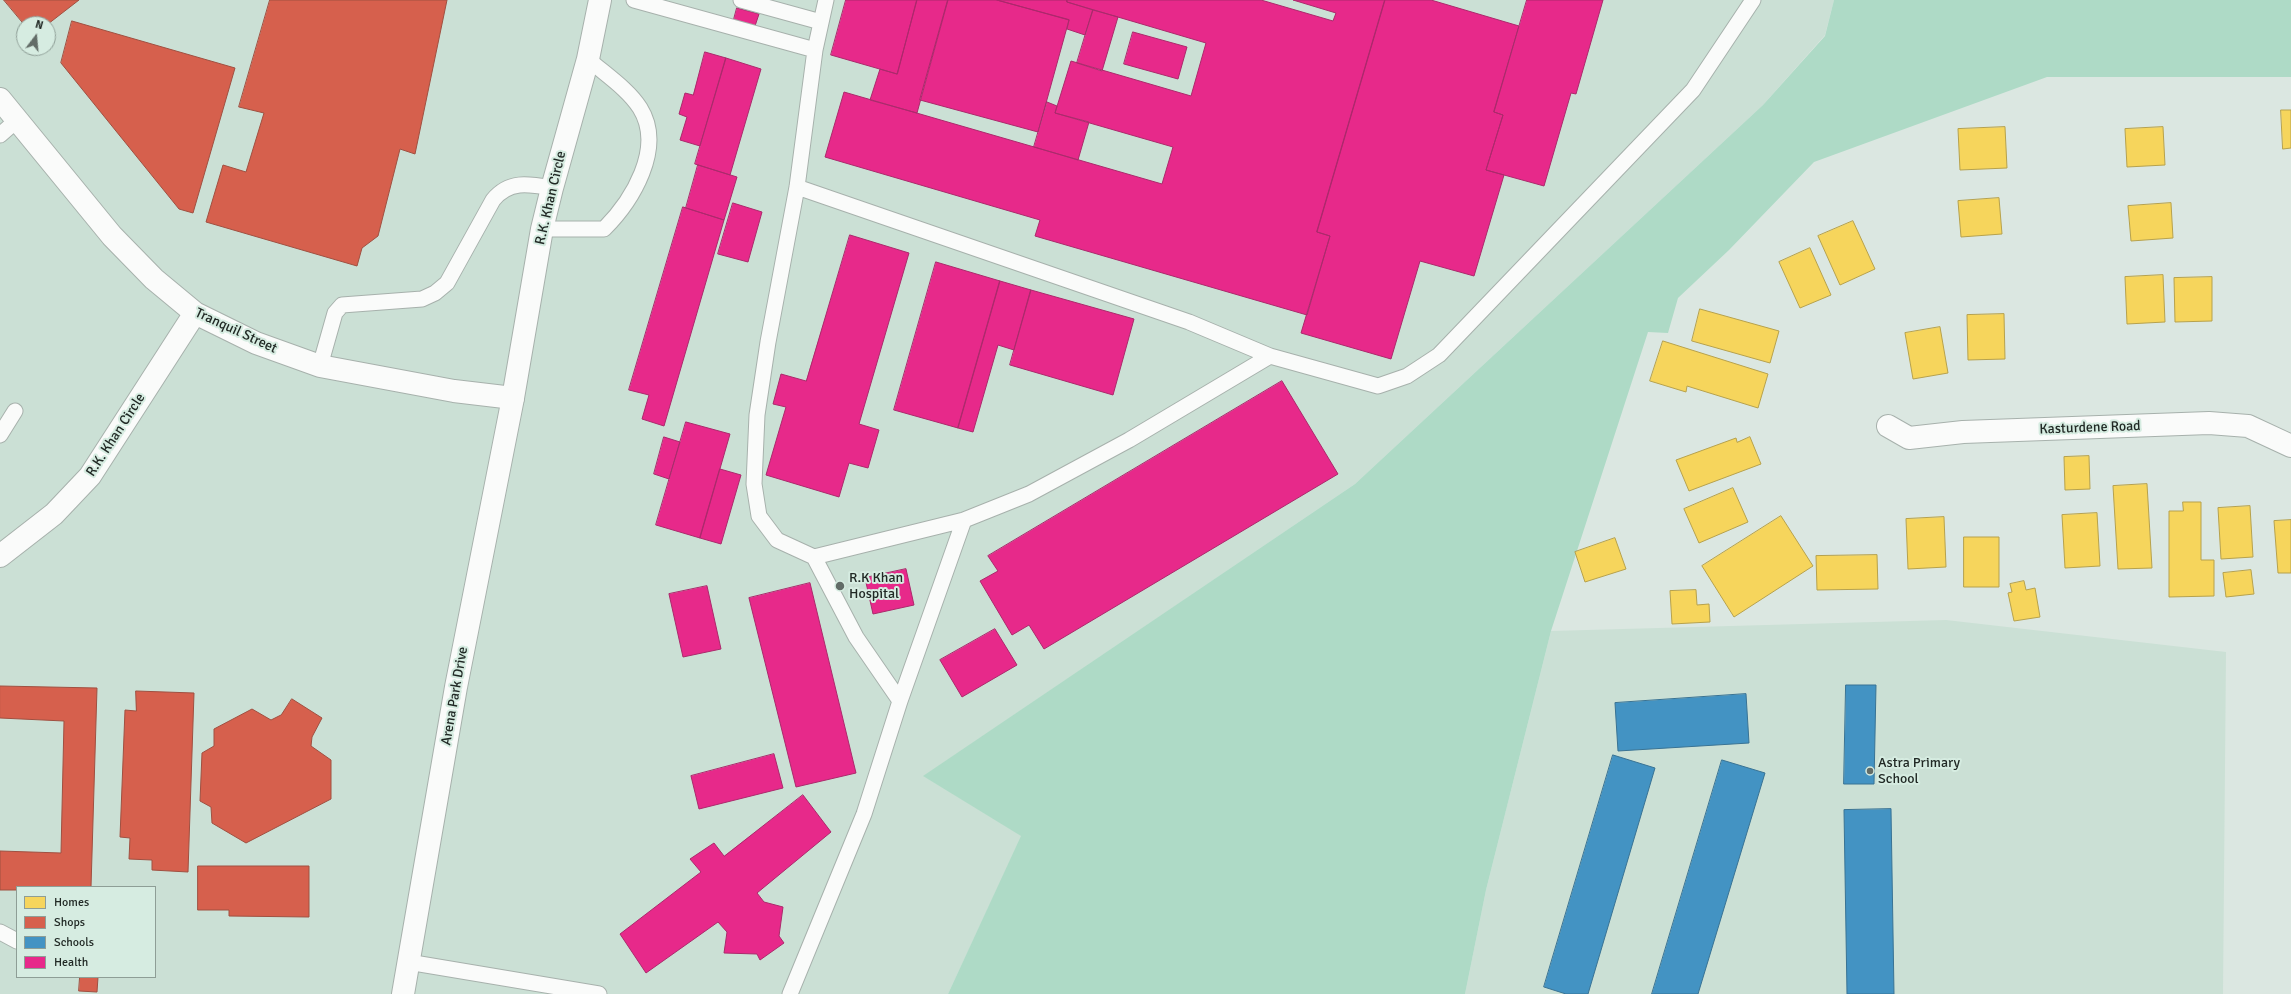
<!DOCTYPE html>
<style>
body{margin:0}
#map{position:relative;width:2291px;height:994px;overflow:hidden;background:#dbe7e1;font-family:Signika,sans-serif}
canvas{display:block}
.legend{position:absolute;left:16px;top:886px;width:140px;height:92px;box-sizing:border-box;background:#d6ece1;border:1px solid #8e9e96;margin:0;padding:5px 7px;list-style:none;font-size:12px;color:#212925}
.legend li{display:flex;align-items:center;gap:8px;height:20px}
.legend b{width:20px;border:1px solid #8e9e96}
.north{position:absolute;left:16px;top:16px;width:40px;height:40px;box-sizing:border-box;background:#d6ece1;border:1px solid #8e9e96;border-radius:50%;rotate:16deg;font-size:11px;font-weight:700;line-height:16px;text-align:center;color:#212925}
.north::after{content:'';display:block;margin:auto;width:14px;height:18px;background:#626c67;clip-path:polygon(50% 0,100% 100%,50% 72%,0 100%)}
</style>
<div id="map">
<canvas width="2291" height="994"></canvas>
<ul class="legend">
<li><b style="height:11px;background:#f6d55c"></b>Homes</li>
<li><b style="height:11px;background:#d6604d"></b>Shops</li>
<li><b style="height:11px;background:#4393c3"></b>Schools</li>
<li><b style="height:11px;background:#e7298a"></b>Health</li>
</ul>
<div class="north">N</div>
</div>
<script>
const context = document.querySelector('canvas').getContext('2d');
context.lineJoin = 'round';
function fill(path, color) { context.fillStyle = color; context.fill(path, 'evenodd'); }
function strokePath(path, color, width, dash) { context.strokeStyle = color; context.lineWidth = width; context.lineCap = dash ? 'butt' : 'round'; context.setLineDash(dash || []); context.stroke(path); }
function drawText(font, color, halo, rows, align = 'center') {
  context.font = font + ' Signika,sans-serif'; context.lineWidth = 4; context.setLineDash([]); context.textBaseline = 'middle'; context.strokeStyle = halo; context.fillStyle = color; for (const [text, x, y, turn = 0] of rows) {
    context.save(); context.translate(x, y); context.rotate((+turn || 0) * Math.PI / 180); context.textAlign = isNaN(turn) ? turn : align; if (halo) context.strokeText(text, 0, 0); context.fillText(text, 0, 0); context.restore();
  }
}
fill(new Path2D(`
 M0,0h1834l-9,35 -62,70 -408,379 -431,292 98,60 -74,158h-948zM24,24h24v24h-24zM17,887h138v90h-138z
 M1946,620l280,32 -3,342h-758l21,-104 65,-259z`), '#cbe0d5');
fill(new Path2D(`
 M1834,0h457v77h-244l-233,85 -85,88 -51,48 -10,35 -20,-1 -97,299 -65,259 -21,104h-517l73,-158 -98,-60 432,-292 408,-379 62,-69z`), '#aedac6');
const homes = new Path2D(`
 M2281,110h10v38l-8,1z
 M2005,127l2,41 -47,2 -2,-41z
 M2163,127l2,38 -38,2 -2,-38z
 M1999,198l3,36 -41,3 -3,-36z
 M2171,203l2,35 -42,3 -3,-35z
 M1853,221l22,48 -35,16 -22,-49z
 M1810,248l21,47 -31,13 -21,-46z
 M2163,275l2,47 -38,2 -2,-47z
 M2212,277v44l-37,1 -1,-44z
 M1700,309l79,22 -9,32 -78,-22z
 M2004,314l1,45 -37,1 -1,-45z
 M1940,327l8,46 -35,6 -8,-46z
 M1663,341l105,33 -10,34 -71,-22 -1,6 -36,-11z
 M1750,437l11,27 -72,27 -13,-31 60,-22 1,4z
 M2089,456l1,33 -25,1 -1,-33z
 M2147,484l5,84 -34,1 -5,-83z
 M1733,488l15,34 -49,21 -15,-34z
 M2183,502h18v58h13v36l-45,1v-86h14z
 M2250,506l3,51 -32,2 -3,-51z
 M2097,513l3,53 -35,2 -3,-53z
 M1781,516l32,50 -79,51 -32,-51z
 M1944,517l2,50 -38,2 -2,-50z
 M2291,520v53h-13l-4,-52z
 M1964,537h35v50h-35z
 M1615,538l11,31 -41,13 -10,-30z
 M1877,555l1,34 -61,1 -1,-34z
 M2251,570l3,24 -28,3 -3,-24z
 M2024,581l2,9 9,-2 5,29 -26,4 -6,-28 4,-1 -2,-8z
 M1696,590l1,15 12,-1 1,18 -38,2 -2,-33z`);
fill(homes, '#f6d55c');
strokePath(homes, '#b6a14c', 1);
const shops = new Path2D(`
 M4,0h75l-31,24h-24z
 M270,0h177l-32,154 -15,-5 -22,87 -16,12 -5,18 -151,-44 17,-57 23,7 18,-59 -25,-6z
 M72,21l163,47 -42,145 -14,-4 -118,-146z
 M0,686l97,2 -6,199h-74v3h-17v-39l61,2 3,-132 -64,-3z
 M136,691l58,2 -6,179 -36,-2v-10l-23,-1 1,-21 -10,-1 5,-127 11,1z
 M292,699l30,19 -10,19 -1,9 20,14v39l-85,44 -34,-20 -1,-16 -11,-6 2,-48 12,-7v-17l38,-20 19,11 10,-5z
 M198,866h111v51l-80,-1v-6h-31z
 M80,977h18l-1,15 -18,-1z`);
fill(shops, '#d6604d');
strokePath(shops, '#a05041', 1);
const schools = new Path2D(`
 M1846,685h30l-2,99h-30z
 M1746,694l3,49 -131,8 -3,-48z
 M1613,755l42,13 -67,226h-22l-22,-7z
 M1722,760l43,13 -67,221h-46z
 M1891,809l3,185h-47l-3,-184z`);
fill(schools, '#4393c3');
strokePath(schools, '#397394', 1);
const health = new Path2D(`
 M846,0h71l-20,74 -66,-19z
 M917,0h31l-31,113 -47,-13 10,-31 17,5z
 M948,0h49l72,20 -31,112 -118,-32z
 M997,0h70v2l26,8 -8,25 -18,-6 2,-9z
 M1067,0h194l72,21 3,-8 -43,-13h92l-68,232 13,4 -23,79 -272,-79 5,-16 -215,-63 19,-65 318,92 11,-37 -118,-34 16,-52 120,35 15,-53 -139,-41z
 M1385,0h46l88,26 -25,86 9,3 -17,55 18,5 -30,101 -54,-15 -29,98 -90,-26 29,-97 -13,-4z
 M1527,0h76l-27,94 -5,-1 -27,93 -58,-16 17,-55 -9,-3z
 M737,8l22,6 -5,15 -21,-6z
 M1093,10l25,7 -16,54 -25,-8z
 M1133,32l54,15 -9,32 -54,-15z
 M705,52l21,6 -26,88 -20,-6 7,-23 -8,-3 6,-21 8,2z
 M726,58l35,11 -31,106 -35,-11z
 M1047,102l10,4 -2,7 34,9 -11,38 -44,-13z
 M698,165l39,12 -13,43 -38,-12z
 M733,203l29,9 -14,50 -30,-8z
 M683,207l41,13 -60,206 -22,-7 7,-24 -20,-5z
 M850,235l59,18 -50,171 20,6 -11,38 -19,-5 -10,34 -73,-22 20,-68 -13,-3 8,-30 25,7z
 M936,262l64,19 -42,147 -64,-18z
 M1000,281l31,9 -17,60 -16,-5 -25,87 -15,-4z
 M1031,290l103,29 -21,76 -103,-30z
 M1282,381l56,93 -294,175 -15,-24 -17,10 -32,-54 18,-10 -10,-15z
 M686,422l44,12 -30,104 -44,-13z
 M664,437l16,5 -11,37 -15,-5z
 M720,469l21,6 -20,69 -21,-6z
 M906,569l8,36 -41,9 -8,-36z
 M810,583l46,190 -60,14 -47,-189z
 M707,586l14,63 -38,8 -14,-63z
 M995,629l22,36 -55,32 -22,-37z
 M774,754l9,34 -84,21 -8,-33z
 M803,795l28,37 -74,61 7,9 19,5 -4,29 5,7 -24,17 -3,-6 -33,-1 3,-21 -9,-10 -72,51 -26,-39 81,-62 -11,-13 24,-16 10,13z`);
fill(health, '#e7298a');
strokePath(health, '#ac296c', 1);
const lane = new Path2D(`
 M634,0l181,50
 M741,0l80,22
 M826,0l-11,50 -18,137 -29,155 -11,73 -3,69 5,32 18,24 37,17 150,-37 65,-26 100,-54 141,-84 108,30 29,-10 32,-21 254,-265 60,-90
 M0,135l16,-14
 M797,187l392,135 81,34
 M542,229h62c28,-28 61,-81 36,-121 -12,-19 -35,-34 -52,-49
 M320,366l15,-53 7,-8 80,-6 13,-6 12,-10 46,-83c16,-20 36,-16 59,-12
 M0,435l15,-24
 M814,557l42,80 44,64
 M0,932l17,9
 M408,962l191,32
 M790,994l74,-180 36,-113 64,-181`);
const street = new Path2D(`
 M0,99l112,137 42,43 41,34 61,30 64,23 134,25 59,7
 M1888,426l21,12 54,-6 246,-9 39,3 43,20
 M0,556l54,-42 36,-38 105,-163`);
const secondary = new Path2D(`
 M403,994l53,-307 57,-289 29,-169 10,-41 36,-129 12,-59`);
strokePath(lane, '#a7b1ac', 17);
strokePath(street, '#a7b1ac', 24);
strokePath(secondary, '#a7b1ac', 24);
strokePath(lane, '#fafbfa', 15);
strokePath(street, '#fafbfa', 22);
strokePath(secondary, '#fafbfa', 22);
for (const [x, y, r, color] of [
 [840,586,5,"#626c67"],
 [1870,771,4,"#626c67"]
]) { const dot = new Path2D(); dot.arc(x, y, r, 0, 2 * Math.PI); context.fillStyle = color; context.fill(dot); strokePath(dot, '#d6ece1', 1.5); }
drawText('14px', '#212925', '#d6ece1', [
 ["R.K. Khan Circle",551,198,-77],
 ["Tranquil Street",236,331,25],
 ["Kasturdene Road",2090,428,-2],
 ["R.K. Khan Circle",116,435,-57],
 ["Arena Park Drive",455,696,-80]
]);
drawText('14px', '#212925', '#d6ece1', [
 ["R.K Khan",849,578],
 ["Hospital",849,594],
 ["Astra Primary",1878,763],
 ["School",1878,779]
], 'left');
</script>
